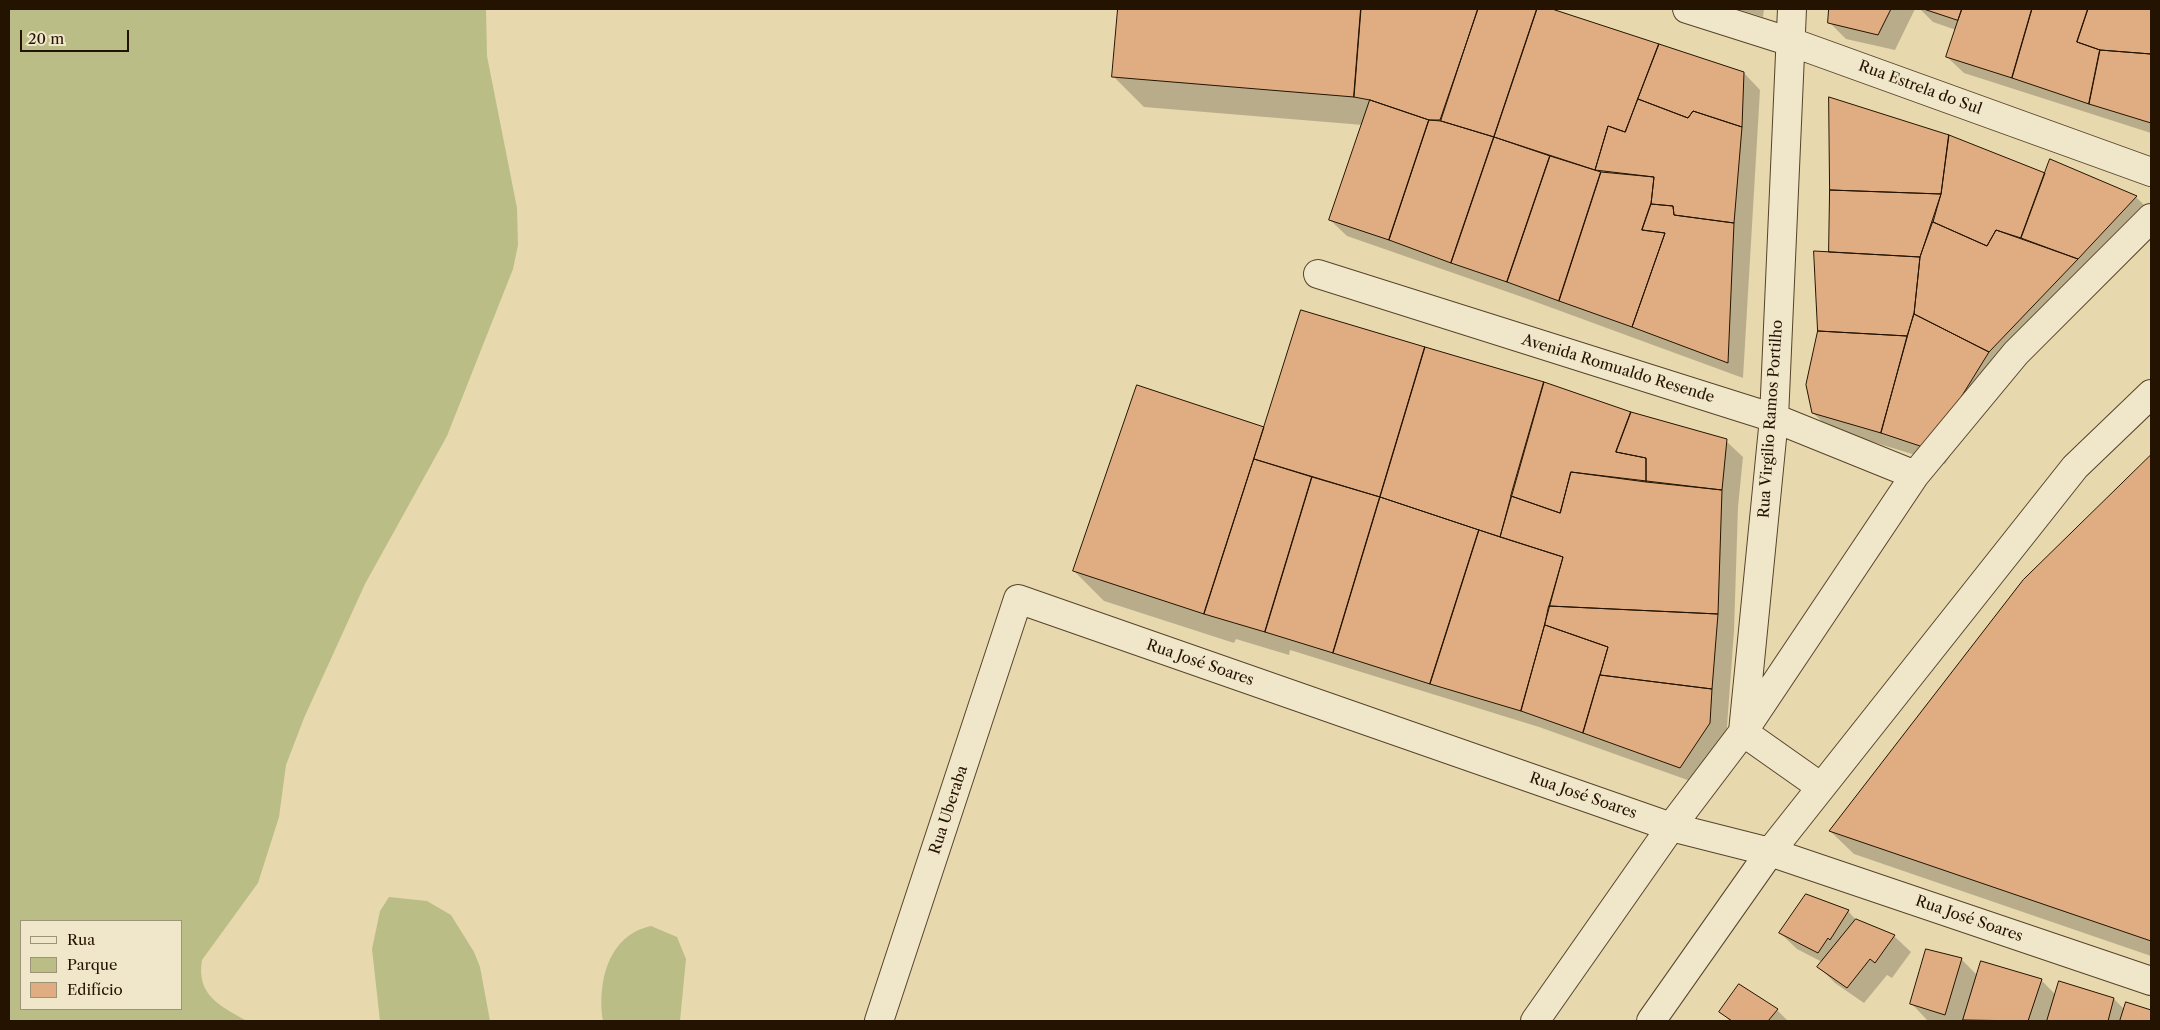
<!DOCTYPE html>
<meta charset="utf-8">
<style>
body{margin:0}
#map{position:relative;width:2160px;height:1030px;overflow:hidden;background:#e8d8ad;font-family:"Libre Caslon Text",serif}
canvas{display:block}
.frame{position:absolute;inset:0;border:10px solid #241300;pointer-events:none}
.legend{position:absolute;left:20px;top:920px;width:162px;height:90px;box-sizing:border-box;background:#f0e6ca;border:1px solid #9e9279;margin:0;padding:6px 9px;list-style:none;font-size:15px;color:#241300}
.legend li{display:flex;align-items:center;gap:10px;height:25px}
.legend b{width:25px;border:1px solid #9e9279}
.scale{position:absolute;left:20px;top:30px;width:109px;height:22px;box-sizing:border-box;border:2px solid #241300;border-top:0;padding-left:6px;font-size:15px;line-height:18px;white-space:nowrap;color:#241300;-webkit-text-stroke:4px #f0e6ca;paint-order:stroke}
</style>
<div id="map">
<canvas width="2160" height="1030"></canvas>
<div class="frame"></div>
<ul class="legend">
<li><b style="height:6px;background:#f0e6ca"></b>Rua</li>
<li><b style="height:14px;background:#bbbd86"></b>Parque</li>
<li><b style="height:14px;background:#e0ad82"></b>Edifício</li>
</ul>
<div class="scale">20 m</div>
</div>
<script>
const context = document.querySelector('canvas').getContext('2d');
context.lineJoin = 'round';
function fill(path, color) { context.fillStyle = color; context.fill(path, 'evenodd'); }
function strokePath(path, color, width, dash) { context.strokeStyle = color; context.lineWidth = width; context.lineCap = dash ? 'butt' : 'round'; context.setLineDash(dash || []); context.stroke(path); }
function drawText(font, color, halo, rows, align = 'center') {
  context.font = font + ' "Libre Caslon Text",serif'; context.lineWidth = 4; context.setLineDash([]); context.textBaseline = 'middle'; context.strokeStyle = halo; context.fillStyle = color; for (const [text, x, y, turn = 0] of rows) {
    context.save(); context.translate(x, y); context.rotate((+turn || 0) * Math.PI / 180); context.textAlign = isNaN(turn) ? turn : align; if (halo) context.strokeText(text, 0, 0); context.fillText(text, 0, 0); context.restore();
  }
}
fill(new Path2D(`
 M9,9h477l1,47 30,152 1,37 -5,24 -66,167 -82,148 -61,134 -18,47 -7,52 -21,66 -56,77c-6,35 18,46 45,61h-238zM21,921h160v88h-160z
 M389,897l38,4 24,14 23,37 6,15 10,54h-110l-8,-72 8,-38z
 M651,926l26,11 9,22 -6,62h-77c-6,-38 5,-86 48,-95z`), '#bbbd86');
fill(new Path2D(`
 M1120,9h436l1,3 187,61 16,17 -17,288 -218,-80 -178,-62 -17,-16 33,-95 -219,-18 -30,-30z
 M1737,9h27l-1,8z
 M1830,9h85l-20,41 -49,-11 -16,-16z
 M1920,9h231v124l-187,-60 -17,-16 9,-27 -23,-8z
 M1830,99l215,75 5,-13 86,36 15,15 -146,156 -60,96 -115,-35 -17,-16 6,-82 12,-77z
 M1138,387l127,42 366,-16 95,28 17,16 -5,50 -4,124 -8,109 -30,43 -157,-56 -249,-77 -1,5 -53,-16 -2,4 -130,-42 -30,-30z
 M2151,457v499l-297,-102 -24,-23 284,-337z
 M1807,896l41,15 9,10 37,15 17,16 -19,26 -5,-3 -23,28 -29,-20 -16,-16 3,-5 -25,-13 -17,-16z
 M1961,959l17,17 63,4 15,15 58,4 11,11 2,-6 24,7v10h-184l-3,-2v2h-32l-5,-1 -16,-17z
 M1777,1010l11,11h-58l-9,-9z`), '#0003');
const building = new Path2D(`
 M1118,9h243l-7,88 -242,-20z
 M1361,9h117l-38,111h-11l-59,-20 -16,-3z
 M1478,9h59l-43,128 -53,-16z
 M1537,9h15l107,35 -34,88 -17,-6 -13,44 -101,-33z
 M1829,9h62l-13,26 -50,-12z
 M1924,9h38l-4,11z
 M1962,9h70l-20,69 -66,-21z
 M2032,9h56l-11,33 23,8 -11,54 -77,-26z
 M2088,9h63v45l-51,-4 -23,-8z
 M1659,44l85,28 -2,55 -49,-16 -5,7 -50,-19z
 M2100,50l51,4v69l-62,-19z
 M1829,97l120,38 -8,59 -111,-4z
 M1638,99l50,19 5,-7 49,16 -8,96 -60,-8 -1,-9 -22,-2 3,-27 -59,-7 13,-44 17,6z
 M1370,100l59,20 -40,120 -60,-20z
 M1429,120l12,1 53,16 -43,126 -62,-23z
 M1949,135l96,38 -24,65 -25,-8 -9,16 -54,-24 8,-28z
 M1494,137l56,19 -43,126 -56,-19z
 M1550,156l51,16 -42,129 -52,-19z
 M2050,159l87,37 -59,63 -57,-21z
 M1601,172l53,5 -3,27 -9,26 23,3 -33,94 -73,-26z
 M1830,190l111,4 -21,63 -91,-5z
 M1651,204l22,2 1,9 60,8 -6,140 -96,-36 33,-94 -23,-3z
 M1933,222l54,24 9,-16 82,29 -89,93 -75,-38 6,-57z
 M1814,251l106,6 -6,57 -7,22 -89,-5z
 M1301,310l124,37 -45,150 -126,-38z
 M1914,314l75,38 -60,97 -48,-16z
 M1818,331l89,5 -26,97 -69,-20 -6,-28z
 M1425,347l119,35 -44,155 -120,-40z
 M1544,382l87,30 -15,40 30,6v24l-75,-10 -11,41 -49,-17z
 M1137,385l127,42 -60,187 -131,-43z
 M1631,412l96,27 -5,51 -76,-8v-24l-30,-6z
 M2151,455v486l-322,-110 194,-251z
 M1254,459l58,18 -47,155 -61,-18z
 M1571,472l151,18 -4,124 -169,-8 14,-49 -63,-20 11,-41 49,17z
 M1312,477l68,20 -47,156 -68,-21z
 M1380,497l99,33 -49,154 -97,-31z
 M1479,530l84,27 -42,154 -91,-27z
 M1549,606l169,8 -6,75 -112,-14 8,-28 -63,-22z
 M1545,625l63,22 -25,86 -62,-22z
 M1600,675l112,14 -2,34 -30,45 -97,-35z
 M1806,894l43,16 -19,30 -2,-2 -10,15 -39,-20z
 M1856,919l39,16 -20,28 -5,-4 -23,29 -30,-21z
 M1926,949l36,9 -17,57 -35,-11z
 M1981,961l61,18 -14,42 -65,-1z
 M2059,981l55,17 -6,23h-61z
 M1739,984l39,25 -10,12h-36l-13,-9z
 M2126,1002l25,8v11h-31z`);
fill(building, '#e0ad82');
strokePath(building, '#241300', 1);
const minor = new Path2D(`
 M1687,9l104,33 360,130
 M1792,9l-18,409 -31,314 78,55
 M1318,274l456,144 141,57
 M879,1021l139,-422 653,228 99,25 381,129
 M1535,1021l136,-194 72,-95 172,-257 101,-122 135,-135
 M1651,1021l119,-169 305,-385 76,-73`);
strokePath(minor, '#55442b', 30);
strokePath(minor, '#f0e6ca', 28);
drawText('15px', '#241300', '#f0e6ca', [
 ["Rua Estrela do Sul",1920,88,20],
 ["Avenida Romualdo Resende",1618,369,17],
 ["Rua Virgilio Ramos Portilho",1771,419,-86],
 ["Rua José Soares",1200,663,19],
 ["Rua José Soares",1583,796,19],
 ["Rua Uberaba",949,810,-72],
 ["Rua José Soares",1969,919,19]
]);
</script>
